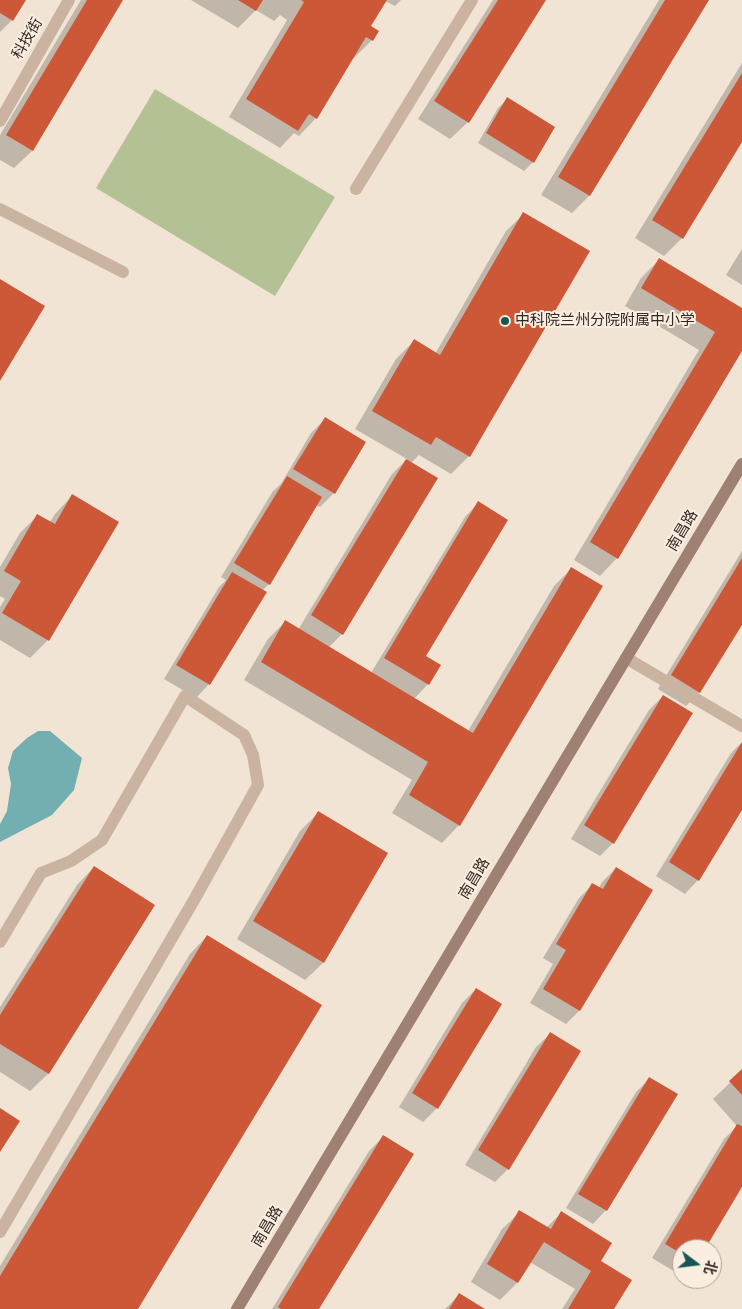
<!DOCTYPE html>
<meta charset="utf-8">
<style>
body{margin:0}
#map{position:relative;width:742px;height:1309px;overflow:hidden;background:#f2e4d5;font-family:Roboto,"Noto Sans SC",sans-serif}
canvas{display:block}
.north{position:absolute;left:672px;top:1239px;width:50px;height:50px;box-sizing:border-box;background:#faeee1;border:1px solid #ab9f95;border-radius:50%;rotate:105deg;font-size:14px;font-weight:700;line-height:20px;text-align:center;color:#342924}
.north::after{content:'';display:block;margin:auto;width:18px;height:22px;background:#185557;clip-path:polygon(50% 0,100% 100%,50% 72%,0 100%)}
</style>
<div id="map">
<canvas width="742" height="1309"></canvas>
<div class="north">北</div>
</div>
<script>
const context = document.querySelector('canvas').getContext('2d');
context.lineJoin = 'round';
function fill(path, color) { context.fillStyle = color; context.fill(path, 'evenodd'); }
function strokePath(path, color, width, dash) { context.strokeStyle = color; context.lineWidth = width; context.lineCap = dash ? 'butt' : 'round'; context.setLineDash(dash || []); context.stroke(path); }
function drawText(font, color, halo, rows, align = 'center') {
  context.font = font + ' Roboto,"Noto Sans SC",sans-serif'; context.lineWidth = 4; context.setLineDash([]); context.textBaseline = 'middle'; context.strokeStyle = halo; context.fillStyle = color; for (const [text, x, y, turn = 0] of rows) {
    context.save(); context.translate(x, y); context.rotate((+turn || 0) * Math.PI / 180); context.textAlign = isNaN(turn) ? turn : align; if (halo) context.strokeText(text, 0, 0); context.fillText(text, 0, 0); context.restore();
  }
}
fill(new Path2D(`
 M155,89l180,108 -60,99 -179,-108z`), '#b3c195');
fill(new Path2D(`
 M38,731h12l32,27 -8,32 -22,25 -52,27v-18l7,-13 4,-27 -3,-16 5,-17 14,-13z`), '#73afb0');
fill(new Path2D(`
 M0,0h24l-12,20 -12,12z
 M81,0h41l-90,151 -18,17 -14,-8v-25z
 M191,0h210l-6,6 -10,-5 -15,25 7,5 -5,9 -18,18 -1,-1 -37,61 -17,18 -5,-3 -14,15 -51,-31 58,-97 -7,-5 -6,6 -18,-11 -18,18z
 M493,0h51l-76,122 -18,17 -32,-20z
 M659,0h49l-119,196 -17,17 -31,-18z
 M742,63v76l-60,99 -18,18 -29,-18z
 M508,99l25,63 -9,9 -46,-28 20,-35z
 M524,214l-55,242 -18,18 -32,-19 -8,8 -69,171 -14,14 43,25 94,-156 13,-14 -54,154 4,27 -14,15 54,32 86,-145 18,-18 -113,257 -17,18 -50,-30 20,-33 -168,-100 24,-41 17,-17 13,8 94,-156 15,-15 -52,-30 41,-70 18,-18 21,13 71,-123z
 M742,249v36l-16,-10z
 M659,260l83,50v39l-125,209 -17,18 -26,-16 125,-210 -74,-44 16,-28z
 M325,419l39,24 -30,50 -14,14 -4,-2 -47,79 -7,7 -53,93 -13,14 -32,-19 55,-92 7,-7 -5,-3 52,-86 8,-7 30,-51z
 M72,496l-24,144 -18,18 -30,-18v-33l5,-8 -5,-3v-29l20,-34 18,-18 12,7 5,-8z
 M742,551v72l-43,70 -13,13 -28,-17z
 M663,696l-50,147 -13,13 -29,-17 78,-129z
 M742,742v66l-44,72 -13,14 -29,-18 75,-123z
 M318,813l69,41 -64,109 -18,17 -68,-41 63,-108z
 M94,867l60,38 -106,169 -18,17 -30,-19v-65l77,-122z
 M616,868l-37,143 -13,13 -36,-21 23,-39 -10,-6 36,-60 13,-13 7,3 3,-6z
 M207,936l-71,373h-136v-43l190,-312z
 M476,989l24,15 -63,104 -14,14 -24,-15 63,-104z
 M550,1034l-42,135 -13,13 -30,-17 71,-118z
 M742,1071v114l-39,64h-21v27l-30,-18 72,-119 13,-13 -24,-27z
 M650,1078l-44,132 -13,14 -27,-16 70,-116z
 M383,1137l-66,172h-45l97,-158z
 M520,1212l26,16 15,-15 38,49 14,47h-51l13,-20 -45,-27 -12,20 -18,18 -29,-18 31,-53z
 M459,1295l23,14h-37z`), '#0003');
fill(new Path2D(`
 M0,0h26l-13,21 -13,-8z
 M87,0h36l-90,151 -27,-16z
 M238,0h25l-7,11z
 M301,0h86l-16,26 8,5 -6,10 -7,-4 -49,82 -8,-5 -11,17 -52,-32 58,-97z
 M498,0h48l-77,123 -35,-22z
 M665,0h44l-119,196 -32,-19z
 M742,73v69l-59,97 -31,-19z
 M507,97l48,30 -21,36 -48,-30z
 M523,212l67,39 -120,206 -34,-20 -5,8 -59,-34 42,-72 26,16z
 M659,258l83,50v43l-124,208 -28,-17 125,-210 -74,-44z
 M0,279l45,27 -45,75z
 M325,417l41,25 -31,52 -42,-25z
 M406,459l32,19 -95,157 -32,-20z
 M287,476l35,21 -52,88 -36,-22z
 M72,494l47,28 -70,119 -47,-28 19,-32 -17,-10 33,-57 18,10z
 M478,501l30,19 -82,136 15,9 -12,20 -45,-27z
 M742,558v67l-42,68 -29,-18z
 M571,567l32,19 -143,240 -51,-31 19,-33 -167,-100 24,-42 188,113z
 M232,572l35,20 -57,93 -34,-20z
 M663,695l30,18 -79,131 -30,-19z
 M742,742v68l-43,71 -30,-19z
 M318,811l70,42 -64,110 -71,-42z
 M94,866l61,39 -106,169 -49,-30v-29z
 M616,867l37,23 -73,121 -37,-22 23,-39 -10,-6 36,-61 11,6z
 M207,935l115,70 -184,304h-138v-33z
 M476,988l26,16 -64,105 -26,-16z
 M550,1032l31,19 -72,119 -31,-20z
 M742,1069v26l-13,-14z
 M649,1077l29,17 -71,117 -29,-17z
 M0,1108l20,13 -20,31z
 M737,1124l5,2v61l-37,62h-23v5l-17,-10z
 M383,1135l31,19 -95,155h-38l-3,-2z
 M519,1210l32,19 10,-18 51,32 -11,18 31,19 -18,29h-46l23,-38 -47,-29 -26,41 -31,-19z
 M459,1293l26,16h-36z`), '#cd5838');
strokePath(new Path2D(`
 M0,209l123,63
 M626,658l116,68
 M0,942l41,-69 30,-12 31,-21 83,-144 59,39 9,20 5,30 -64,115 -194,332`), '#cab3a1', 12);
strokePath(new Path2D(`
 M0,121l69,-121
 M356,189l116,-189`), '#cab3a1', 12);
strokePath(new Path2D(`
 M237,1309l505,-845`), '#9e8172', 12);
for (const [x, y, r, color] of [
 [505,321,5,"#185557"]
]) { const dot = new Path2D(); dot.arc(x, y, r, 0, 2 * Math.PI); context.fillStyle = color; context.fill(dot); strokePath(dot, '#faeee1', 2); }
drawText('15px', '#342924', '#faeee1', [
 ["科技街",28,39,-60],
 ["南昌路",683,531,-59],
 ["南昌路",475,879,-59],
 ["南昌路",268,1227,-59]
]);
drawText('15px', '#342924', '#faeee1', [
 ["中科院兰州分院附属中小学",515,321]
], 'left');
</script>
